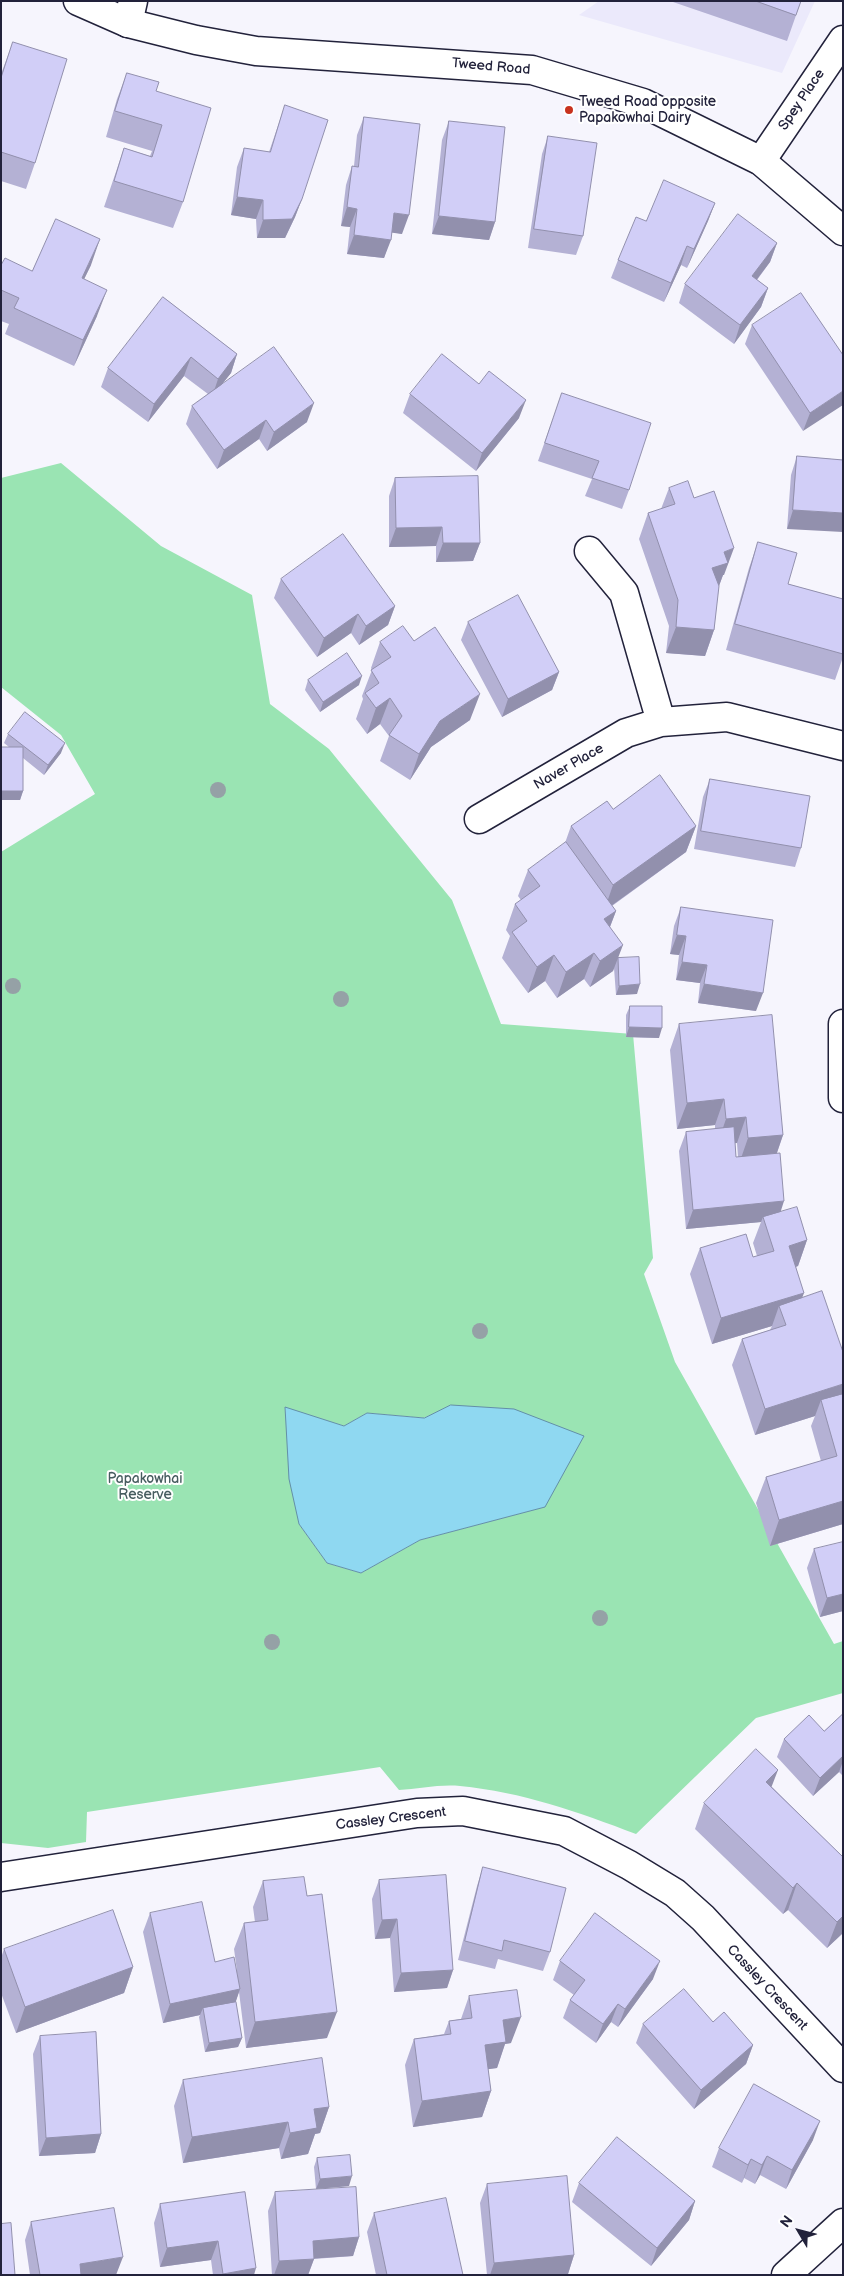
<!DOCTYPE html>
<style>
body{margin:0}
#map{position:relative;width:844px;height:2276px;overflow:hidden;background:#f6f5fd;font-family:"Balsamiq Sans",sans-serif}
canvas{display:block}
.frame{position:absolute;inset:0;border:2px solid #22223b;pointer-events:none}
.north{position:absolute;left:774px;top:2206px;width:50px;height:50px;-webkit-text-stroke:4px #fff;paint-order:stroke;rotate:307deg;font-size:14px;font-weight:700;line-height:20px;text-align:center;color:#22223b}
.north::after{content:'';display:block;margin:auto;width:18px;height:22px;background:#22223b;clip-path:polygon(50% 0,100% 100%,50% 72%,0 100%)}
</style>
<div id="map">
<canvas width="844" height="2276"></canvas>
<div class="frame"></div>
<div class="north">N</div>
</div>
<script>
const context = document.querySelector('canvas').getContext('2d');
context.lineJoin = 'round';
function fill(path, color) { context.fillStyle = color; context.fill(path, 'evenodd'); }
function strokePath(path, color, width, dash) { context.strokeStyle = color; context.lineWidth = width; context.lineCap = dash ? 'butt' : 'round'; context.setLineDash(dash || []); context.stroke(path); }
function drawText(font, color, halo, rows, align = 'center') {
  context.font = font + ' "Balsamiq Sans",sans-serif'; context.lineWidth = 4; context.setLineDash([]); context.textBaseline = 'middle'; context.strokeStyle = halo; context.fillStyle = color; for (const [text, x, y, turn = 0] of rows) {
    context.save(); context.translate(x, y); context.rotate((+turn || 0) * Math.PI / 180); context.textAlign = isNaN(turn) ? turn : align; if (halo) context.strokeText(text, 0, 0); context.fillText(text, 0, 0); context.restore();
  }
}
fill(new Path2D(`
 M599,1h216l-33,72 -203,-58z`), '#ebe9fb');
fill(new Path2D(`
 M61,463l100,83 91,49 18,109 59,45 123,151 49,124 132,10 20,224 -9,16 31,88 159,282 9,-3v52l-87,25 -120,116c-58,-22 -114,-42 -176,-48 -20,-2 -42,3 -61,4l-19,-23 -293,45 -1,30 -38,6 -47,-5v-991l94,-58 -34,-59 -60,-48v-209zM452,1405l92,102 -124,33 -59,33 -34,-10 -28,-39 -14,-116 59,18 23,-13 57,5z`), '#9ae4b3');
const water = new Path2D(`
 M451,1405l63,4 70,27 -39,71 -125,33 -59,33 -34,-10 -28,-39 -10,-45 -4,-72 59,19 23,-13 57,5z`);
fill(water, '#8fd8f1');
strokePath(water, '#638fa8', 1);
const minor = new Path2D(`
 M128,23l5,-22
 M761,161l82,-121
 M589,551l35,42 37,129
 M479,819l147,-86 35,-11 66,-5 116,29
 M1,1877l416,-64 46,-2 101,20 65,34 46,28 28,25 140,150
 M786,2275l57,-52`);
const tertiary = new Path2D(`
 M78,1l50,22 68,17 60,11 276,19 111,33 118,58 82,70
 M843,1024v74`);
strokePath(minor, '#22223b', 31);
strokePath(tertiary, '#22223b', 31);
strokePath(minor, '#fff', 28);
strokePath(tertiary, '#fff', 28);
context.fillStyle = '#95a1a6';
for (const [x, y] of [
 [218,790],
 [13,986],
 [341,999],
 [480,1331],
 [600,1618],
 [272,1642]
]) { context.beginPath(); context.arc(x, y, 8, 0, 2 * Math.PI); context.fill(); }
fill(new Path2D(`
 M674,1h127l-14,40 -114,-39z
 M13,42l22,121 -9,26 -25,-8v-107z
 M127,73l29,18 27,111 -10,26 -69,-21 20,-59 26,8 2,-5 -46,-14 11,-38z
 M285,105l17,94 -7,18 -10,21h-28l-1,-19 -25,-4 6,-48 7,-19 25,4z
 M364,117l38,117 -10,-2 -8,26 -37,-4 3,-27 -9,-1 5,-41 6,-19h2l3,-31z
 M449,121l46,101 -6,18 -57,-6 10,-94z
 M548,136l35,100 -7,19 -48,-7 14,-94z
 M715,203l-7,18 -21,47 -6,-3 -17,37 -53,-24 7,-18 28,-39z
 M777,243l-7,19 -13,18 11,8 -7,19 -27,37 -55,-41 6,-19z
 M1,265l31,6 59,-6 -7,14 13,37 -23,50 -69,-32 4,-10 -8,-3z
 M163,297l74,57 -6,19 -10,12 86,37 -40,29 -8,-12 -42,30 -31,-45 6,-18 16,-12 -24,-18 -36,46 -47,-35 7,-19z
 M752,325l91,30 -40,76 -58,-87z
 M562,393l67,97 -7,19 -37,-13 7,-17 -54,-18z
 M410,394l109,24 -43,53 -73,-58z
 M797,456l46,4 -56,69 4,-54z
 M395,478l85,65 -7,18 -37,1v-16l-47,1v-51z
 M669,488l25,10 30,77h-1l-5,13 -4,42 -9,26 -39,-3 3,-27 -30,-87 9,-26 13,-4z
 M758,542l30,42 55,15v58l-8,23 -109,-30 23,-82z
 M281,579l114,27 -7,19 -29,20 -8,-12 -34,24 -43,-59z
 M468,622l91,50 -7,18 -50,27 -41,-77z
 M380,642l90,78 -39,27 -21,33 -30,-19 9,-25 -9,-12 -13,10 -11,-15 7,-20 -1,-3 10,-26 -1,-2z
 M308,680l51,5 -39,27 -15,-22z
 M8,734l53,19 -17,22 -21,-17v33l-3,9 -11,-53 -5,-4z
 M710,779l91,69 -6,19 -101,-18 9,-52z
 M613,809l83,17 -10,26 -74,54 4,5 -6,16 8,31 19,36 -21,1 -2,-27 -1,3 -23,16 -6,-8 -27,19 -12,-17 -17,12 -26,-35 8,-22 -4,-6 9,-26 6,-4 -3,-4 10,-26 37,-27 6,-17z
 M681,907l75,104 -58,-8 2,-20 -24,-3 3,-25 -9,-1 4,-28z
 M630,1006l29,32 -33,-1v-22z
 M679,1024l104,111 -6,18 4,58 26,29 -9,26 -2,1 6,31 20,-7 21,233 -73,22 -14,-43 10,-26 55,-16 -10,-35 4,-10 -60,19 -23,-70 10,-26 28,-9 2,-4 -60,18 -22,-70 10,-26 53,9 4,-1 -4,-13 8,-21 -75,7 -7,-78 7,-19 29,-3v-4l-38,4 -7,-79zM735,1143h2l1,14h-2z
 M814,1549l29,62 -23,6 -13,-49z
 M843,1714v62l-4,-4 -26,24 -36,-39 7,-18 40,-8z
 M772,1787l71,70v76l-16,15 -39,-38 -5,4 -88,-85 9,-26z
 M483,1867l67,85 -7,19 -45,-12 -3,10 -37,-9 19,-74z
 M379,1880l74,90 -6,18 -53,4 -4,-54 -15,1 -3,-40z
 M263,1881l44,15 20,142 -81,10 -7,-56 -4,11 7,35 -4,9 -33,5 -6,-35 1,-2 -37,8 -20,-91 7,-19 65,49 22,9 -3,-22 10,-26 11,-1 -2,-15z
 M4,1949l129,18 -9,26 -108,40 -15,-40v-35z
 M560,1961l93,18 -35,48 -7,-5 -15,21 -33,-25 7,-18 4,-5 -21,-15z
 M469,1996l42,47 -6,1 -8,24 -9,1 3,22 -9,26 -69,10 -8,-62 9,-26 30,-5 5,-13 12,-2z
 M713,2022l40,23 -7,19 -52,45 -58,-66 7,-19z
 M40,2036l61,98 -6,19 -56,3 -6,-102z
 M183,2080l146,27 -9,26 -5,1 -7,20 -27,5 -2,-11 -96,15 -9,-57z
 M813,2140l-27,49 -26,-14 -5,9 -11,-6 -2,5 -30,-16 7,-19z
 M317,2158l32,28 -33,3 -2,-22z
 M579,2183l116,18 -6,19 -38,46 -79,-64z
 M487,2184l87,71 -6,19 -9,1h-72l-7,-72z
 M245,2192l9,83h-41l-2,-15 -51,7 -6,-44 6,-19z
 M275,2192l84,45 -6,19 -39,3 -6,16h-36l-4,-64z
 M374,2213l89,62h-87l-9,-43z
 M31,2222l85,53h-86l-5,-35z`), '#b4b1d4');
fill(new Path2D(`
 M237,197l26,3 -7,19 -25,-4z
 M302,199l-7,18 -10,21h-28l6,-18z
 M715,203l-7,18 -21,47 7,-19z
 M347,207l10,2 -7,18 -9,-1z
 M394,213l15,2 -7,19 -15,-2z
 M439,216l56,6 -6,18 -57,-6z
 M354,235l37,5 -7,18 -37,-4z
 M100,239l-9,26 -19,39 10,-26z
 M777,243l-7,19 -25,33 7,-19z
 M687,246l-6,19 -17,37 7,-19z
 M768,288l-7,19 -27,37 6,-19z
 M107,290l-10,26 -23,50 9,-26z
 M237,354l-6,19 -19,24 6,-18z
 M191,357l-7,19 -36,46 6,-18z
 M843,391v14l-40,26 7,-18z
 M526,400l-7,18 -43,53 6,-18z
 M314,403l-7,19 -40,29 7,-19z
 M266,420l-7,19 -42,30 7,-19z
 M793,510l50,3v19l-56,-3z
 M442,527l-6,19 -47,1 7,-19z
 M443,543h37l-7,18 -37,1z
 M734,548l-10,27h-1l-5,14 -6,-21 12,-16z
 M395,606l-7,19 -29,20 7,-19z
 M358,614l-7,19 -34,24 7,-19z
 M676,627l38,3 -9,26 -39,-3z
 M559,672l-7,18 -50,27 6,-18z
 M362,676l-3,9 -39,27 3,-10z
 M480,694l-10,26 -39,27 -21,33 9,-26 21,-33z
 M390,698l-10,26 -13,10 9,-26z
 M65,743l-4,10 -17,22 4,-10z
 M1,791h22l-3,9h-19z
 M696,826l-10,26 -82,59 9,-26z
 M616,911l-10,26 -2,-18z
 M677,935l9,1 -7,19 -9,-1z
 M623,945l-10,26 -23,16 10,-26z
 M594,953l-10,26 -27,19 9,-26z
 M554,955l-9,26 -17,12 9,-26z
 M682,962l25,3 -7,18 -24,-3z
 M640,984l-3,10 -21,1 3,-9z
 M704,984l59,9 -7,18 -58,-8z
 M629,1027l33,1 -3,10 -33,-1z
 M724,1099l-9,26 -38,4 10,-26z
 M746,1117l-9,26 -20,2 9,-26z
 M783,1135l-9,26 -35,3 9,-26z
 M784,1201l-6,19 -15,-3 -2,5 -75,7 7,-19z
 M807,1240l-9,26 -18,6 9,-26z
 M804,1293l-10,26 -15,-13 -7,20 -60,18 9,-26z
 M843,1384v22l-22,-6 -6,16 -60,19 10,-26z
 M843,1501v23l-73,22 9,-26z
 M843,1594v17l-23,6 7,-19z
 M843,1756v5l-4,11 -26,24 7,-18z
 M778,1770l-10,26 -2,-14z
 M797,1883l-9,27 -5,4 10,-26z
 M843,1916v17l-16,15 10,-26z
 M397,1919l-7,19 -15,1 7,-19z
 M660,1961l-7,18 -35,48 7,-18z
 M133,1967l-9,26 -108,40 9,-26z
 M453,1970l-6,18 -53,4 7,-19z
 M240,1989l-6,18 -31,1 -3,7 -37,8 7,-19z
 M618,2004l-7,18 -15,21 7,-19z
 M337,2012l-10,26 -81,10 9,-26z
 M521,2017l-10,26 -6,1 -8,24 -22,3 10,-26 18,-25z
 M242,2038l-4,9 -33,5 4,-9z
 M753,2045l-7,19 -52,45 7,-19z
 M491,2091l-9,26 -69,10 9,-26z
 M329,2107l-9,26 -5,1 -7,20 -27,5 9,-26 24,-24z
 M820,2121l-7,19 -27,49 6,-19z
 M288,2122l-9,26 -96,15 9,-26z
 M101,2134l-6,19 -56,3 7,-18z
 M767,2156l-7,19 -5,9 7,-19z
 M751,2159l-7,19 -2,5 6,-18z
 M352,2176l-3,10 -33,3 4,-10z
 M695,2201l-6,19 -38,46 6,-18z
 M359,2237l-6,19 -47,3 7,-18z
 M218,2241l-7,19 -51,7 7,-19z
 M574,2255l-6,19 -9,1h-69l4,-12z
 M123,2257l-7,18h-40l4,-11z
 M314,2259l-6,16h-34l5,-14z
 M256,2268l-2,7h-32l1,-1z`), '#9290ad');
const building = new Path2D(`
 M756,1h45l-5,14z
 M13,42l54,17 -32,104 -34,-11v-74z
 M127,73l32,9 -3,9 55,17 -28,94 -69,-21 10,-33 28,9 10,-32 -47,-14z
 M285,105l43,15 -26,79 -10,20 -29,1v-20l-26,-3 7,-49 26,4z
 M364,117l56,7 -11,91 -15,-2 -3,27 -37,-5 3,-26 -10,-2 5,-41 6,1z
 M449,121l56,6 -10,95 -56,-6z
 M548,136l49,7 -14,93 -49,-7z
 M664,180l51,23 -21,46 -7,-3 -16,37 -53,-23 18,-43 10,4z
 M738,214l39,29 -25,33 16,12 -28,37 -55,-41z
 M56,219l44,20 -18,39 25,12 -24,50 -69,-32 5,-10 -18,-8v-25l4,-7 27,13z
 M801,293l42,62v36l-33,22 -58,-88z
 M163,297l74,57 -19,25 -27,-22 -37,47 -46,-36z
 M274,347l40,56 -40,29 -8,-12 -42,30 -32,-44z
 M442,354l37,30 10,-13 37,29 -44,53 -72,-59z
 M562,393l89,30 -22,67 -37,-12 7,-17 -54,-18z
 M797,456l46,4v53l-50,-3z
 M478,476l2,67h-37l-1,-16 -46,1 -1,-50z
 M688,481l6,17 20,-7 20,57 -10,4 4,11 -16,5 7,18 -5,44 -38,-3 2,-27 -30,-87 27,-9 -6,-16z
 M343,534l52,72 -29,20 -8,-12 -34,24 -43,-59z
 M758,542l39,11 -9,31 55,15v55l-108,-30z
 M518,595l41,77 -51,27 -40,-77z
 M403,626l11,15 21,-14 45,67 -40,27 -21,33 -30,-19 13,-19 -12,-18 -14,10 -11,-15 14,-10 -8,-13 20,-13 -11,-15z
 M347,653l15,23 -39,26 -15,-22z
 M25,712l40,31 -17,22 -40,-31z
 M1,747h22v44h-22z
 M660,775l36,51 -83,59 -42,-59 36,-25 6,8z
 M710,779l100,17 -9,52 -100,-17z
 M566,842l50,69 -12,8 19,26 -23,16 -6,-8 -28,19 -12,-17 -17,12 -25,-35 15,-11 -12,-17 25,-18 -12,-16z
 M681,907l92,13 -10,73 -59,-9 3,-19 -25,-3 4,-26 -9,-1z
 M639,957l1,27 -21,2 -1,-28z
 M630,1006h32v22l-33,-1z
 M772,1015l11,120 -35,3 -2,-21 -20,2 -2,-20 -37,4 -8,-79z
 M734,1127l2,30 44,-4 4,48 -91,9 -7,-78z
 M797,1207l10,33 -18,6 15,47 -83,25 -21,-70 46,-14 7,23 21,-6 -11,-34z
 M822,1291l21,61v32l-78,25 -23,-70 44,-14 -7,-19z
 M843,1394v107l-64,19 -13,-43 71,-21 -16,-56z
 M843,1542v52l-16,4 -13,-49z
 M843,1714v42l-23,22 -36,-39 25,-24 15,16z
 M756,1749l22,21 -12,12 77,75v59l-6,6 -40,-39 -4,5 -89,-85z
 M483,1867l83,21 -16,64 -46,-12 -2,11 -37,-10z
 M446,1875l7,95 -52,3 -4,-54 -15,1 -3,-40z
 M304,1877l3,19 15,-2 15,118 -82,10 -11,-99 24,-3 -5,-39z
 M202,1902l13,60 19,-5 6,32 -70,15 -20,-91z
 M113,1910l20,57 -108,40 -21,-58z
 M595,1913l65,48 -35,48 -7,-5 -15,20 -33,-24 15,-20 -25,-19z
 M684,1989l29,33 11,-10 29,33 -52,45 -58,-66z
 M517,1990l4,27 -18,3 3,22 -21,3 6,46 -69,10 -8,-62 37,-5 -2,-13 23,-3 -3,-22z
 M236,2002l6,36 -33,5 -6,-35z
 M96,2032l5,102 -55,4 -6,-102z
 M322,2058l7,49 -15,2 3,19 -27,5 -2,-11 -96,15 -9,-57z
 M754,2084l66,37 -28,49 -25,-14 -5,9 -11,-6 -3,6 -29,-17z
 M617,2137l78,64 -38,47 -78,-65z
 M350,2155l2,21 -32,3 -3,-21z
 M567,2176l7,79 -80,8 -7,-79z
 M356,2187l3,50 -46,4 1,18 -35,2 -4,-69z
 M245,2192l11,76 -33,6 -5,-33 -51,7 -7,-44z
 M446,2198l17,77h-76l-13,-62z
 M114,2208l9,49 -43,7 1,11h-41l-9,-53z
 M11,2223l4,52h-14v-51z`);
fill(building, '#d1cef7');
strokePath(building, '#9290ad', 1);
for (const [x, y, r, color] of [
 [569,110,5,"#c8321e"]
]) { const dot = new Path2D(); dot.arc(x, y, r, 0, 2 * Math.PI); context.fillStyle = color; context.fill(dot); strokePath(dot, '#fff', 2); }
drawText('14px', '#22223b', '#fff', [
 ["Tweed Road",491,67,5],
 ["Spey Place",802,100,-56],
 ["Naver Place",569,767,-30],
 ["Cassley Crescent",391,1819,-7],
 ["Cassley Crescent",767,1988,47]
]);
drawText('14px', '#22223b', '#fff', [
 ["Tweed Road opposite",579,102],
 ["Papakowhai Dairy",579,118]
], 'left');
drawText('14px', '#465c5f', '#fff', [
 ["Papakowhai",145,1479],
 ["Reserve",145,1495]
]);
</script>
